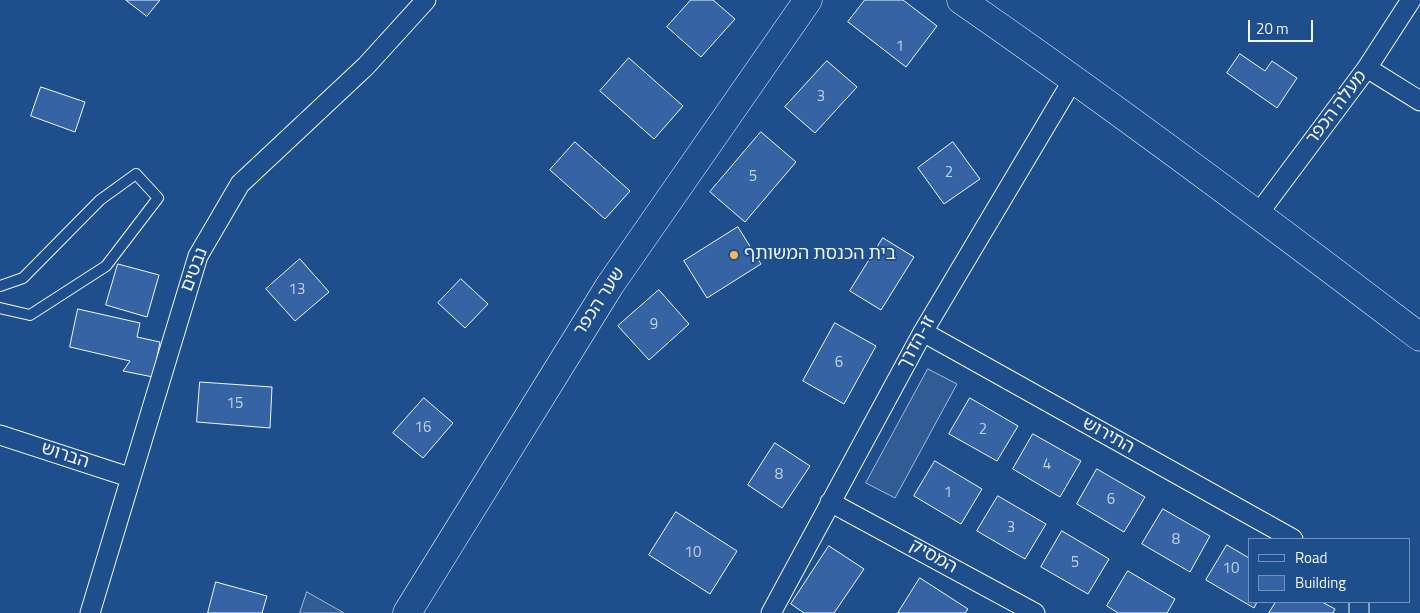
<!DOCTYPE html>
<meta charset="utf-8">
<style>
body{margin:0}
#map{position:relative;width:1420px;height:613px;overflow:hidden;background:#1f4e8c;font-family:"Titillium Web",sans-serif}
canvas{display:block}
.legend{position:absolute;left:1248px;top:538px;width:162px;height:65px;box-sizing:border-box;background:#1f4e8c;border:1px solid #7391ba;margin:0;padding:6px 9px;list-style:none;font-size:15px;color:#f2f6ff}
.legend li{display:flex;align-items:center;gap:10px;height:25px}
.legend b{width:25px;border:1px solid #7391ba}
.scale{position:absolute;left:1248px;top:20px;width:65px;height:22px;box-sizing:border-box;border:2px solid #f2f6ff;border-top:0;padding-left:6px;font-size:15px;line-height:18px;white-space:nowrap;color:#f2f6ff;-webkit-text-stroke:4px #1f4e8c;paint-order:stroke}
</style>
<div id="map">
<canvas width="1420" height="613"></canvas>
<ul class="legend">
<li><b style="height:6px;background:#1f4e8c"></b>Road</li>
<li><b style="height:14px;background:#3563a3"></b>Building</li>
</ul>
<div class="scale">20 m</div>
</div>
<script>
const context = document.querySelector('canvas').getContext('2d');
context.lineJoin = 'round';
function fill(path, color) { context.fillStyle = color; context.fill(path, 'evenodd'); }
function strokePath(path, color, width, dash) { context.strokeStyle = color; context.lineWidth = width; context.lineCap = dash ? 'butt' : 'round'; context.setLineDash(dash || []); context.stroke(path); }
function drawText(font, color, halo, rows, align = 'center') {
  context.font = font + ' "Titillium Web","Noto Sans Hebrew",sans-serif'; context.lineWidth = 4; context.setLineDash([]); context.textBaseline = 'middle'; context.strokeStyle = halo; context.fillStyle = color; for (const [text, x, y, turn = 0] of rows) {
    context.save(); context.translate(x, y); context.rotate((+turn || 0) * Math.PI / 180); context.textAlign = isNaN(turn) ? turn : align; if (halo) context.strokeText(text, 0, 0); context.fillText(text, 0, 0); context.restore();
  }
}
const built = new Path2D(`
 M928,369l29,15 -62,114 -29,-15z
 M307,592l37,21h-44z`);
fill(built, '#305b95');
strokePath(built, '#a8bbd7', 1);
const building = new Path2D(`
 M126,0h34l-13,16z
 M691,0h22l22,19 -34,38 -34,-30z
 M865,0h38l34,26 -31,41 -58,-45z
 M1240,54l25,17 7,-10 25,17 -20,30 -50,-35z
 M629,58l54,48 -29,33 -54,-48z
 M827,61l30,26 -42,46 -30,-26z
 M41,87l44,15 -10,30 -44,-16z
 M761,132l35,30 -51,60 -35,-30z
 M575,142l55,49 -25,28 -55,-49z
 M953,142l27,37 -36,25 -26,-36z
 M738,227l23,37 -54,34 -23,-37z
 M883,238l31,19 -33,53 -31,-19z
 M300,259l29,33 -34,29 -29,-32z
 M118,264l41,11 -12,42 -41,-12z
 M461,279l27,25 -23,24 -27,-25z
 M659,290l30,34 -40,36 -31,-34z
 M78,309l62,14 -3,14 23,5 -7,35 -30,-6 7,-10 -60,-14z
 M835,323l41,23 -32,58 -41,-23z
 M200,382l72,5 -2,41 -73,-6z
 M424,398l29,25 -30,35 -30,-25z
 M970,398l48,28 -21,35 -48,-27z
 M1033,434l48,27 -21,36 -47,-28z
 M775,443l35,23 -28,42 -34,-23z
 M935,461l47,28 -21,35 -47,-28z
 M1097,469l48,28 -21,35 -47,-28z
 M998,496l48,28 -21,35 -48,-28z
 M1163,509l47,27 -20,36 -48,-28z
 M676,512l61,39 -27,43 -61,-39z
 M1062,531l47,28 -21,35 -47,-27z
 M1227,545l22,13v44h8l-3,6 -48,-28z
 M829,546l35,23 -30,44h-30l-13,-9z
 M1128,571l47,28 -8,14h-49l-11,-7z
 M920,578l48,31 -3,4h-67z
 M216,582l51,14 -5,17h-54z
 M1276,602h46l13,7 -2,4h-64z`);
fill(building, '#3563a3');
strokePath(building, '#f2f6ff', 1);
const service = new Path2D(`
 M0,286l23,-8 77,-78 36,-26 22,24 -52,68 -76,49 -30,-7`);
const minor = new Path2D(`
 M1367,68l53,33
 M1258,214l109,-146 44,-68
 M923,332l370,207
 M0,435l129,42
 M830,502l205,111
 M1359,602v11
 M90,613l108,-357 42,-72 126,-118 60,-66
 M771,613l152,-281 151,-254`);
const secondary = new Path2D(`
 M961,0c156,108 308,222 459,337
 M407,613l203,-328 198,-285`);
strokePath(service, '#f2f6ff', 12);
strokePath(minor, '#f2f6ff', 21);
strokePath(secondary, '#f2f6ff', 29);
strokePath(service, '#1f4e8c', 10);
strokePath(minor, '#1f4e8c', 19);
strokePath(secondary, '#1f4e8c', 28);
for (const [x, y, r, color] of [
 [734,255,5,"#ffb74d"]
]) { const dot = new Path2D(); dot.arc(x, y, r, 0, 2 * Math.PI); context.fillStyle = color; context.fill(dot); strokePath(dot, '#1f4e8c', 2); }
drawText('15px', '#c3d1e8', null, [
 ["1",900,47],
 ["3",821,97],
 ["2",949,173],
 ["5",753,177],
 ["13",297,290],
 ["9",654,325],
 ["6",839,363],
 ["15",235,404],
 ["16",423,428],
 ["2",983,430],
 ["4",1047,465],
 ["8",779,475],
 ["1",948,493],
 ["6",1111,500],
 ["3",1011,528],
 ["8",1176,540],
 ["10",693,553],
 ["5",1075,563],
 ["10",1231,569]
]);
drawText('18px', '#f2f6ff', '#1f4e8c', [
 ["מעלה הכפר",1337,108,-53],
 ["נבטים",195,270,-69],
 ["שער הכפר",600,302,-57],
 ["זו-הדרך",917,343,-61],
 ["התירוש",1108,436,29],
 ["הברוש",65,456,18],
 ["המסיק",933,557,29]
]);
drawText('18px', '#f2f6ff', '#1f4e8c', [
 ["בית הכנסת המשותף",744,255]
], 'left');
</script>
